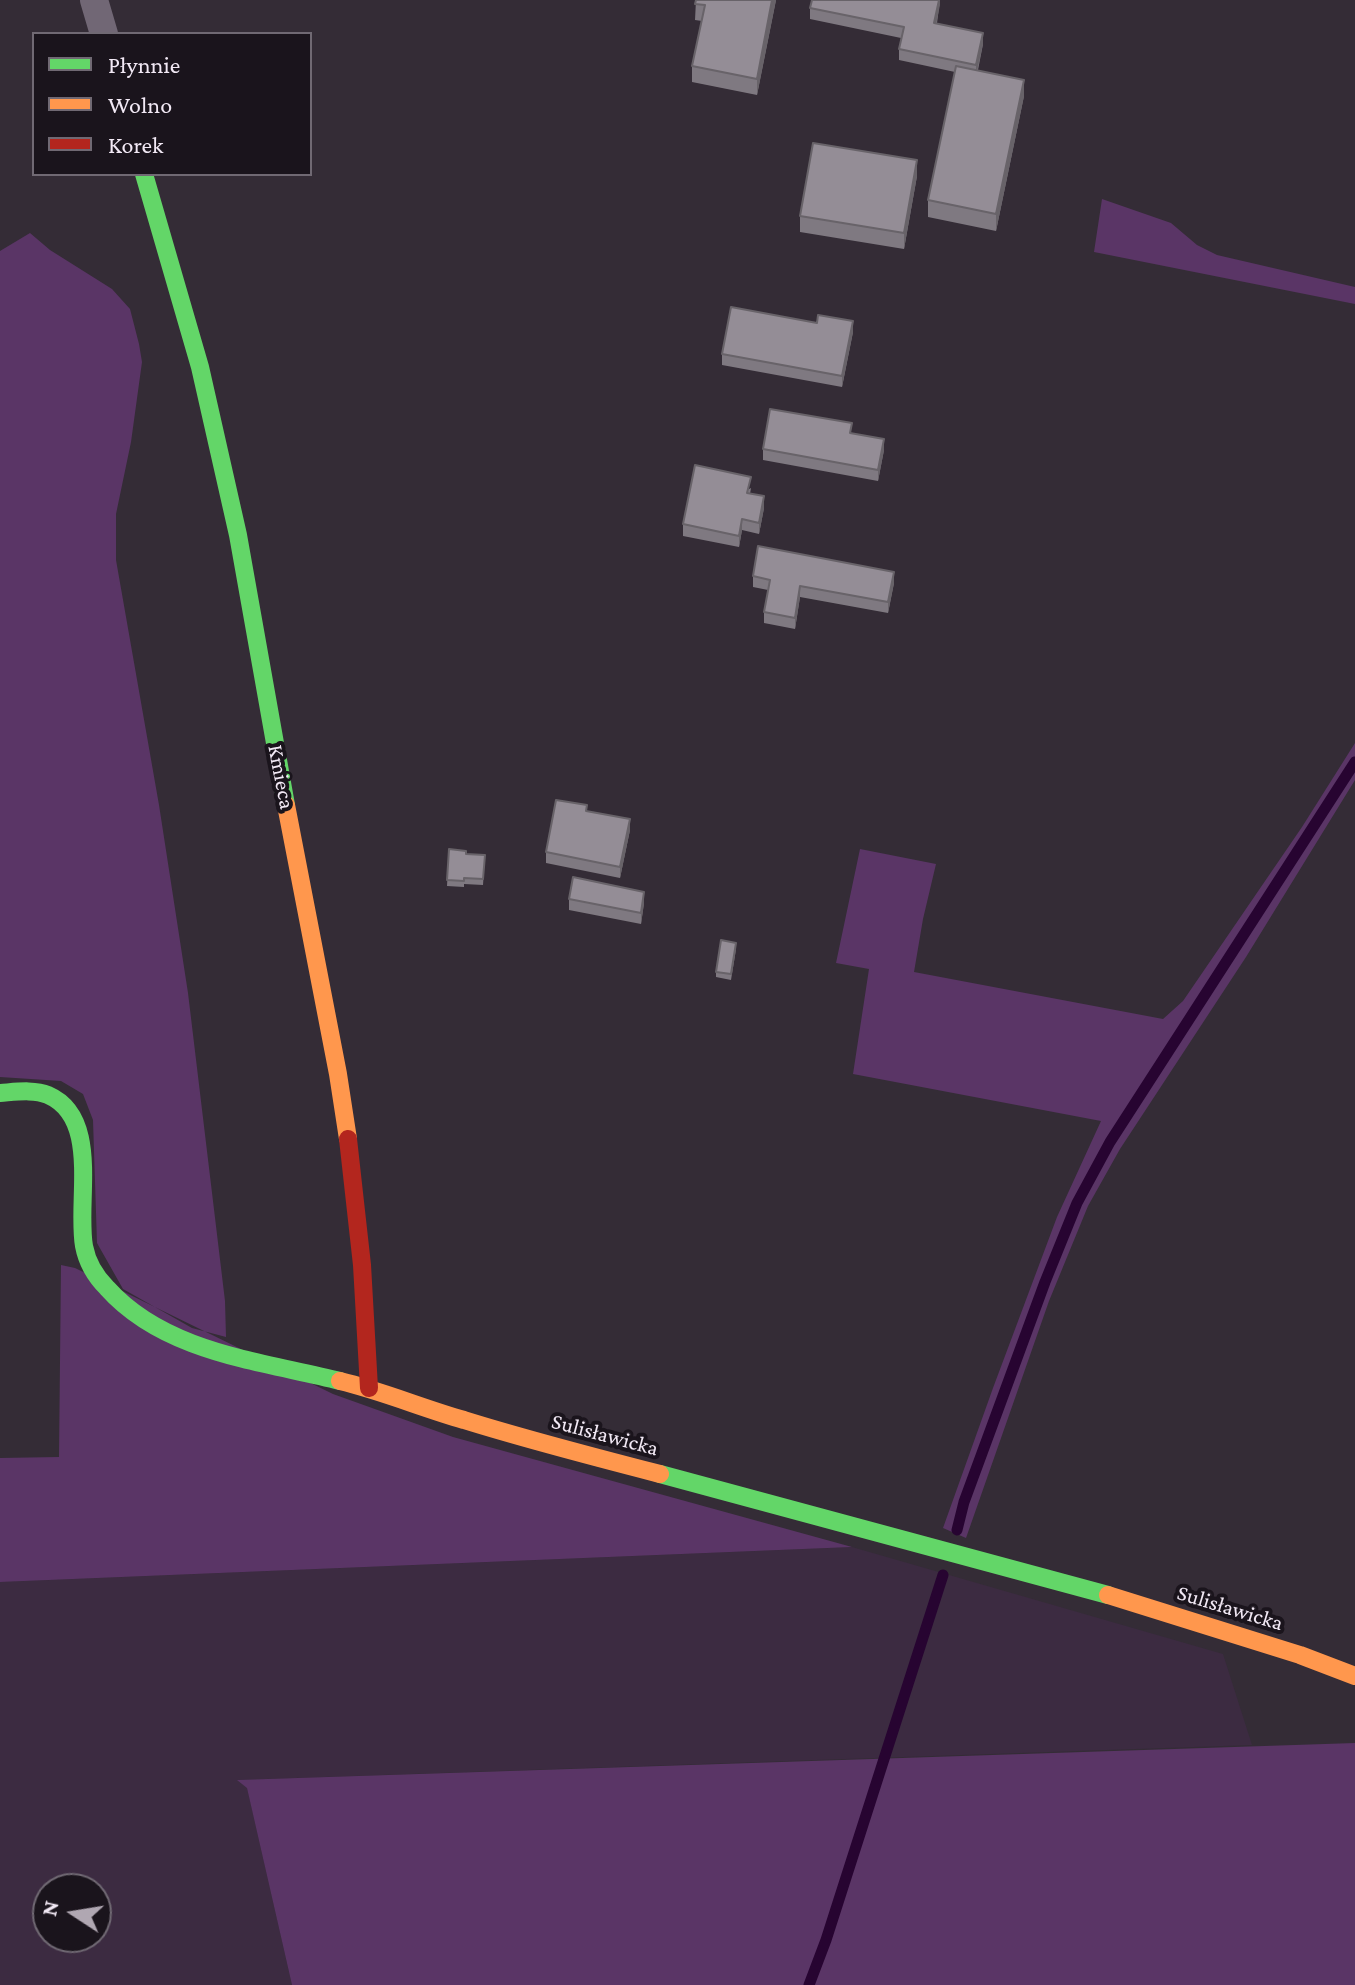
<!DOCTYPE html>
<meta charset="utf-8">
<style>
body{margin:0}
#map{position:relative;width:1355px;height:1985px;overflow:hidden;background:#342c36;font-family:"Crimson Pro",serif}
canvas{display:block}
.legend{position:absolute;left:32px;top:32px;width:280px;height:144px;box-sizing:border-box;background:#1a141c;border:2px solid #706973;margin:0;padding:10px 14px;list-style:none;font-size:24px;color:#f2e9f5}
.legend li{display:flex;align-items:center;gap:16px;height:40px}
.legend b{width:40px;border:2px solid #706973}
.north{position:absolute;left:32px;top:1873px;width:80px;height:80px;box-sizing:border-box;background:#1a141c;border:2px solid #706973;border-radius:50%;rotate:282deg;font-size:22px;font-weight:700;line-height:32px;text-align:center;color:#f2e9f5}
.north::after{content:'';display:block;margin:auto;width:28px;height:36px;background:#b0a7b2;clip-path:polygon(50% 0,100% 100%,50% 72%,0 100%)}
</style>
<div id="map">
<canvas width="1355" height="1985"></canvas>
<ul class="legend">
<li><b style="height:10px;background:#63d668"></b>Płynnie</li>
<li><b style="height:10px;background:#ff974d"></b>Wolno</li>
<li><b style="height:10px;background:#b3261e"></b>Korek</li>
</ul>
<div class="north">N</div>
</div>
<script>
const context = document.querySelector('canvas').getContext('2d');
context.lineJoin = 'round';
function fill(path, color) { context.fillStyle = color; context.fill(path, 'evenodd'); }
function strokePath(path, color, width, dash) { context.strokeStyle = color; context.lineWidth = width; context.lineCap = dash ? 'butt' : 'round'; context.setLineDash(dash || []); context.stroke(path); }
function drawText(font, color, halo, rows, align = 'center') {
  context.font = font + ' "Crimson Pro",serif'; context.lineWidth = 8; context.setLineDash([]); context.textBaseline = 'middle'; context.strokeStyle = halo; context.fillStyle = color; for (const [text, x, y, turn = 0] of rows) {
    context.save(); context.translate(x, y); context.rotate((+turn || 0) * Math.PI / 180); context.textAlign = isNaN(turn) ? turn : align; if (halo) context.strokeText(text, 0, 0); context.fillText(text, 0, 0); context.restore();
  }
}
fill(new Path2D(`
 M852,1547l371,107 29,91 -1014,35 9,7 45,198h-292v-403zM48,1889h48v48h-48z`), '#3c2b41');
fill(new Path2D(`
 M1102,199l69,24 26,22 20,10 138,32v17l-261,-52z
 M30,233l20,17 62,39 18,20 9,35 3,18 -11,80 -15,72v46l43,245 29,188 37,308 1,36 -34,-9 -69,-39 -26,-46 -4,-123 -10,-26 -22,-13 -61,-4v-826z
 M1355,743v37l-109,177 -126,192 -32,57 -39,95 -83,237 -23,-10 50,-140 64,-171 44,-96 -248,-47 16,-105 -33,-6 24,-114 76,15 -13,55 -9,53 249,47 20,-18 119,-174z
 M61,1265l14,3 258,126 120,43 399,110 -852,35v-124l59,-1z
 M1355,1743v242h-1063l-45,-197 -10,-8z`), '#5a3566');
strokePath(new Path2D(`
 M957,1530l7,-28 81,-220 32,-79 33,-61 245,-380
 M809,1985l17,-45 117,-365`), '#270431', 11);
strokePath(new Path2D(`
 M94,0l10,34`), '#716775', 28);
strokePath(new Path2D(`
 M144,174l56,193 38,168 48,270
 M0,1093c15,-1 34,-4 48,2 53,23 28,106 36,151 3,16 12,31 23,42 58,65 154,73 233,93
 M660,1474l448,121`), '#63d668', 18);
strokePath(new Path2D(`
 M286,805l52,269 10,65
 M340,1381c42,10 82,27 124,39 64,20 130,37 196,54
 M1108,1595l192,60 55,21`), '#ff974d', 18);
strokePath(new Path2D(`
 M348,1139l14,126 7,123`), '#b3261e', 18);
fill(new Path2D(`
 M696,0h80l-19,95 -65,-13v-16l10,-45 -7,-1z
 M940,0l-3,23 46,21 -5,26 46,26 -28,135 -68,-14v-17l27,-128 -56,-12v-11l2,-11 -91,-19v-11z
 M917,176l-13,73 -104,-17v-16z
 M817,323l36,9 -11,55 -120,-22v-11z
 M852,433l32,17 -6,31 -115,-21v-11z
 M751,488l-1,6 14,14 -5,26 -17,-4 -3,17 -56,-11v-12z
 M753,576l141,7 -6,30 -88,-16 -5,32 -31,-6v-11l4,-22 -15,-3z
 M587,811l43,19 -10,48 -74,-15v-11z
 M449,849l17,5 19,1 -2,30 -19,-1v3l-17,-1z
 M569,899l75,4 -3,21 -72,-14z
 M736,949l-5,31 -15,-3v-5z`), '#7f7981');
fill(new Path2D(`
 M772,0h4l-19,95v-16z
 M939,0h1v5l-6,29v-11z
 M983,33v11l-7,32v-11z
 M1024,80v16l-28,135v-17z
 M917,160v16l-13,73v-16z
 M853,321v11l-11,55v-11z
 M884,439v11l-6,31v-11z
 M764,496v12l-5,26v-11z
 M742,519v11l-3,17v-11z
 M894,572v11l-6,30v-11z
 M800,586v11l-5,32v-11z
 M630,819v11l-10,48v-11z
 M644,892v11l-3,21v-11z`), '#686369');
const building = new Path2D(`
 M696,0h76l-15,79 -65,-13 13,-61 -10,-1z
 M812,0h127l-5,23 49,10 -7,32 -77,-16 5,-22 -94,-19z
 M956,66l68,14 -28,134 -68,-14z
 M813,143l104,17 -13,73 -104,-17z
 M731,307l86,16 1,-8 35,6 -11,55 -120,-22z
 M770,409l82,14 -2,10 34,6 -6,31 -115,-21z
 M695,465l56,12 -4,16 17,3 -5,27 -17,-4 -3,17 -56,-12z
 M758,546l136,26 -6,30 -88,-16 -5,32 -31,-6 6,-32 -17,-4z
 M556,800l31,5 -1,6 44,8 -10,48 -74,-15z
 M449,849l17,2v3l19,1 -2,24 -19,-1v3l-17,-1z
 M573,877l71,15 -3,21 -72,-14z
 M721,940l15,3 -5,31 -15,-2z`);
fill(building, '#948d96');
strokePath(building, '#686369', 2);
drawText('22px', '#f2e9f5', '#1a141c', [
 ["Kmieca",281,777,79],
 ["Sulisławicka",605,1435,15],
 ["Sulisławicka",1230,1608,17]
]);
</script>
